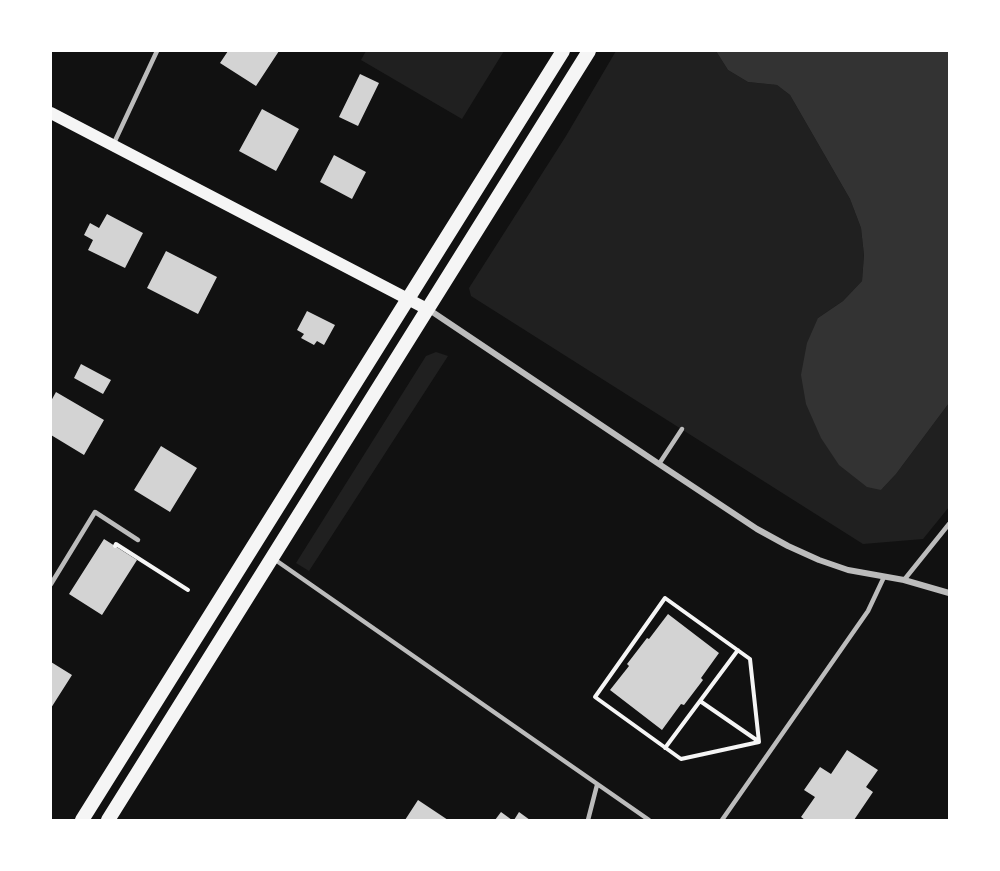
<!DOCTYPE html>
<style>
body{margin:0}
#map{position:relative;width:1000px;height:871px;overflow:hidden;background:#111;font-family:Ubuntu,sans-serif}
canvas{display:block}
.frame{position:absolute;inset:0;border:52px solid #fff;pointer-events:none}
</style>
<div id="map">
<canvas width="1000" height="871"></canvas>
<div class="frame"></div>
</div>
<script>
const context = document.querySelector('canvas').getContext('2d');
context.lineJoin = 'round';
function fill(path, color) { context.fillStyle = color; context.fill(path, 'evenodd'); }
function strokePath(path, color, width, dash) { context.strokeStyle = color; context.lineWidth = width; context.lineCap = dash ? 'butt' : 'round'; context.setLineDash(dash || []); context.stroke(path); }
fill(new Path2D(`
 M366,51h138l-42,68 -101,-59z
 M616,51h100l12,19 20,12 29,3 13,10 60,104 11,29 3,27 -2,26 -19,20 -25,17 63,172 15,-16 53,-71v104l-26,32 -60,5 -392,-248 -2,-8 97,-152z
 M436,352l12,4 -139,215 -13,-8 130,-207z`), '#202020');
fill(new Path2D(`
 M716,51h233v352l-53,71 -15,16 -14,-3 -28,-22 -18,-27 -15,-34 -5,-29 6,-32 11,-25 25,-17 19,-20 2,-26 -3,-27 -11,-29 -60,-104 -13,-10 -29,-3 -20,-12z`), '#333');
fill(new Path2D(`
 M228,51h51l-23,35 -36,-23z
 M360,74l19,9 -21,43 -19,-9z
 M262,109l37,20 -23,42 -37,-20z
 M334,155l32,17 -14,27 -32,-17z
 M107,214l36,19 -18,35 -37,-18 5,-10 -9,-5 6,-12 9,5z
 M166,251l51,26 -19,37 -51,-26z
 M307,311l28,14 -11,20 -7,-4 -3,4 -13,-7 3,-4 -7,-4z
 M81,364l30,16 -8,14 -29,-16z
 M56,392l48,28 -20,35 -33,-20v-34z
 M161,446l36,22 -27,44 -36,-22z
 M104,539l33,21 -35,55 -33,-21z
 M668,614l51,39 -18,25 2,2 -19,25 -3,-1 -19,26 -52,-40 19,-24 -2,-2 20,-26 2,1z
 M51,662l21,13 -21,33z
 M847,750l31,20 -12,17 7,5 -19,28h-49l-4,-3 14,-20 -11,-7 16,-23 11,7z
 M418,800l30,20h-43z
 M501,812l11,8h-17z
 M519,812l11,8h-16z`), '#d3d3d3');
strokePath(new Path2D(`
 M115,546l1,-2 72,46
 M665,598l85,61 9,83 -78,17 -86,-62z
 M700,701l58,40
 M665,748l73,-98`), '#f5f5f5', 4);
strokePath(new Path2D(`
 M114,143l43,-92
 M659,464l23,-35
 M274,559l375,261
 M904,580l45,-56
 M51,584l44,-72 43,28
 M588,820l9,-35
 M722,820l146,-209 16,-34`), '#bcbcbc', 4.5);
strokePath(new Path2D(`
 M428,309l231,155 98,65 31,17 31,14 29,10 56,10 45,13`), '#bcbcbc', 6);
strokePath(new Path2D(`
 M51,113l376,196`), '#f5f5f5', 12);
strokePath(new Path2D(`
 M82,820l481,-769
 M108,820l481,-769`), '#f5f5f5', 14);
</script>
